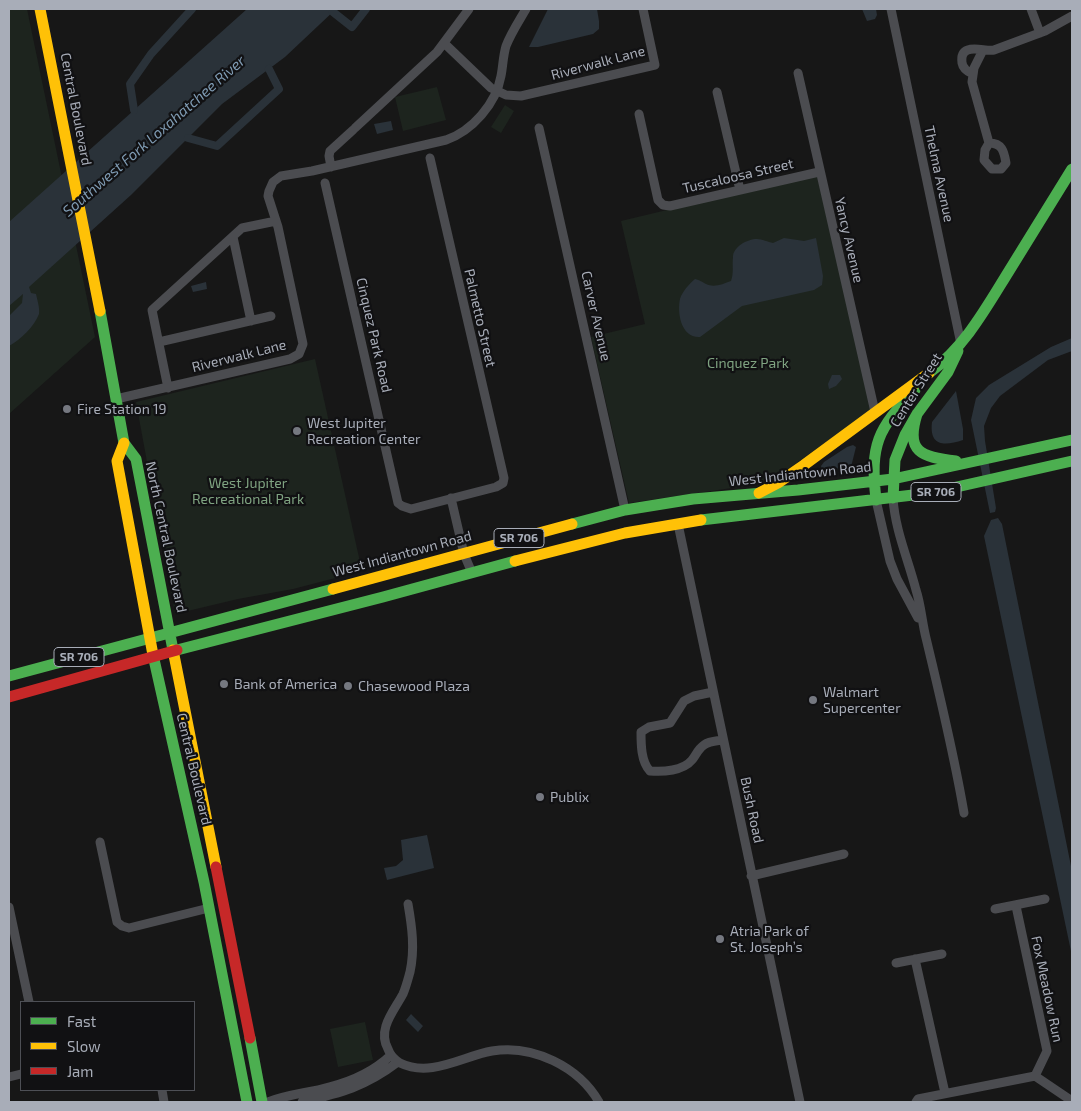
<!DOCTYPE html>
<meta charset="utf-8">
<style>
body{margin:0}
#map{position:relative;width:1081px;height:1111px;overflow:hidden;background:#171717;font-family:"Exo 2",sans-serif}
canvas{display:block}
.frame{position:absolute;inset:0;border:10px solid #a8adb8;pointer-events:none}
.legend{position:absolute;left:20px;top:1001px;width:175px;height:90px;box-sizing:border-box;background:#111113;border:1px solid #4d4f55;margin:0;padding:6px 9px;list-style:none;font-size:15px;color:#a8adb8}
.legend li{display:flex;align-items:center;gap:10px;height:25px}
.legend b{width:25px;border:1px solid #4d4f55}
</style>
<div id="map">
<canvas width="1081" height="1111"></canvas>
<div class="frame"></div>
<ul class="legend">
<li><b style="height:6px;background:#4caf50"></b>Fast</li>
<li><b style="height:6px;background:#ffc107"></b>Slow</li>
<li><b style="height:6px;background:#c62828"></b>Jam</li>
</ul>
</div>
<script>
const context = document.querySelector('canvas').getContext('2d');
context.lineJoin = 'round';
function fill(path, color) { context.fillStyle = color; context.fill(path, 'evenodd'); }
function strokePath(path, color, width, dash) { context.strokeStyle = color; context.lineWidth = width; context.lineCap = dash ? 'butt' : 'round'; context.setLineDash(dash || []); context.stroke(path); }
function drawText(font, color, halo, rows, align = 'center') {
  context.font = font + ' "Exo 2",sans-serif'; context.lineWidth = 4.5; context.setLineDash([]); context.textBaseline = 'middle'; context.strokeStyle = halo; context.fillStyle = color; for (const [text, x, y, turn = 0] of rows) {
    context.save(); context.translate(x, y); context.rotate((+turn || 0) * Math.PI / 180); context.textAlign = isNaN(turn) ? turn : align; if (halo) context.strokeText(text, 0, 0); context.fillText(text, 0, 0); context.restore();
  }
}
fill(new Path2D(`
 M9,9h18l68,328 -86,77z
 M437,87l9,33 -43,11 -8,-34z
 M505,105l9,6 -13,22 -10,-6z
 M817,174l54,236 -83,59 -22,14 -137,20 -38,-166 54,-13 -24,-103z
 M315,359l47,212 -69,18 -55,10 -63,15 -39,-212z
 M365,1022l8,38 -35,7 -8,-38z`), '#1d241e');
fill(new Path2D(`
 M247,9h89l-51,48 -63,47 -91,91 -102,92 2,6 5,1c1,5 4,14 3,20 -5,13 -18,25 -30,32v-30l13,-13 1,-9 -14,12v-84z
 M548,9h49l2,12v8l-6,5 -55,13h-9z
 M862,9h14l1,6 -2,4 -8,2z
 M391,121l2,9 -16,4 -3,-10z
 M784,238l20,3 12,-3 7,38 -1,9 -8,5 -72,16 -42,31c-19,1 -23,-24 -20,-38 2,-7 9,-15 15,-20 5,1 7,3 11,5 8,4 17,0 25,-3 3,-9 1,-15 2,-24 0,-10 14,-18 24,-18 5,0 11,3 16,4z
 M206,282l1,7 -14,3 -2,-6z
 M1072,338v13l-24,9 -48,36 -9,12 -7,18 1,15 11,67 -1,4 -5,1 -19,-93 5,-22 13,-13 62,-38z
 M832,375h8l2,4 -6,7 -7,3 -1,-5z
 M956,391l7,38v11c-18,6 -34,7 -31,-18z
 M853,445l3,2 -5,20 -29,3 -1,-4 3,-4 23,-15z
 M998,518l4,6 70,347v85l-88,-420 7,-16z
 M427,835l7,33 -47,12 -3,-12 12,-2 7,-6 -2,-20z
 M411,1014l12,12 -5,6 -12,-12z`), '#2a3239');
strokePath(new Path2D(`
 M333,12l19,15 14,-18
 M134,110l-4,-26 21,-30 41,-45
 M188,138l29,8 62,-57 -10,-20`), '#2a3239', 8);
strokePath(new Path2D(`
 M891,9l70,335
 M1031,9l9,24
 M444,43l47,45 15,7 15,1 134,-31 -12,-56
 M983,50l-9,18 -2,14 17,61c13,0 15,8 17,20l-5,6h-9l-8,-9 1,-10 4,-7
 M798,73l77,339
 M973,74c-5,-2 -10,-5 -11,-11 -3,-22 22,-11 32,-13l51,-19 27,-15
 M717,92l23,98
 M639,114l19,86 5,5 7,1 149,-34
 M355,128l82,-76 32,-43
 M539,128l86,382
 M331,167l-2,-11 1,-5 23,-21
 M325,183l73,320 4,3 9,3 85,-22 7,-4 1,-5 -74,-320
 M233,237l18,84
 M159,342l112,-26
 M168,388l-16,-78 90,-82 34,-7
 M116,399l174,-40 9,-5 4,-10 -25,-117 -10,-31 1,-5 4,-9 8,-6 31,-5 134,-31c26,-9 50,-36 55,-64 2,-10 2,-20 5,-30 5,-13 13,-25 20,-37
 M451,498l13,56 8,19
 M893,498c2,32 15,61 23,92 5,15 6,32 10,48 14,58 28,116 38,175
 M876,500l14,61 7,18 21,39
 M678,524l122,578
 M713,692l-19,4 -10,5 -14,22 -21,4 -8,5c0,12 0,30 9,39 13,1 33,0 42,-11 4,-5 6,-11 12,-15 5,-4 13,-4 19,-5
 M100,842l17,80 5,4 7,2 80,-20
 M751,876l93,-22
 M408,904c4,23 7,45 2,68 -2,7 -4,15 -7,22 -9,17 -26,35 -15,55 2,6 7,11 12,14 31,15 63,-7 92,-12 41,-7 87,16 107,51
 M1016,906l31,145 -12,25
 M9,907l20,95
 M995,909l50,-10
 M915,959l30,134
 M896,963l46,-9
 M9,1077l12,-3
 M162,1090l2,12
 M268,1102c20,-8 41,-9 61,-15 24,-6 44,-15 62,-32
 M302,1102c39,-9 63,-15 96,-40
 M916,1102l2,-3 117,-23 37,25`), '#4b4c50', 9);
strokePath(new Path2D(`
 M100,311l24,132 12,16 37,191
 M929,373c36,-26 57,-65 80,-102 21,-34 42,-68 63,-102
 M917,414c-12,38 4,43 39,47
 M893,498l2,-38 10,-25 12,-21 31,-42 10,-21
 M876,500c-6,-56 1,-70 39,-110
 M701,520l229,-27 142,-32
 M572,524l53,-14 68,-11 105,-9 95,-11 179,-39
 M177,650l206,-53 132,-36
 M153,655l51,227 43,220
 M9,676l324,-87
 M250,1038l12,64`), '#4caf50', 11);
strokePath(new Path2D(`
 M40,9l60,302
 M124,443l-7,18 36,194
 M759,493l19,-10 26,-18 125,-92
 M515,561l110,-28 76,-13
 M333,589l239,-65
 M173,650l43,217`), '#ffc107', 11);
strokePath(new Path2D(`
 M9,697l168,-47
 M216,867l34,171`), '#c62828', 11);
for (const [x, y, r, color] of [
 [67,409,5,"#757880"],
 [297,431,5,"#757880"],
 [224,684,5,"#757880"],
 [348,686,5,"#757880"],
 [813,700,5,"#757880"],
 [540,797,5,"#757880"],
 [720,939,5,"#757880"]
]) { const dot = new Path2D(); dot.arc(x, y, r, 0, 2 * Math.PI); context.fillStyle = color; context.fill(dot); strokePath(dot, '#111113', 2); }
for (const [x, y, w] of [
 [936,492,50],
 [519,538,50],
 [79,657,50]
]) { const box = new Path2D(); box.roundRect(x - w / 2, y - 9.5, w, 19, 4); context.fillStyle = '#111113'; context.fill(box); strokePath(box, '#a8adb8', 1); }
drawText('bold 12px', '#a8adb8', null, [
 ["SR 706",936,492],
 ["SR 706",519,538],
 ["SR 706",79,657]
]);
drawText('14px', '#a8adb8', '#111113', [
 ["Riverwalk Lane",598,63,-15],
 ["Central Boulevard",76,109,79],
 ["Thelma Avenue",939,174,78],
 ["Tuscaloosa Street",738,176,-13],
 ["Yancy Avenue",849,240,77],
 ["Carver Avenue",596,316,77],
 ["Palmetto Street",480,318,77],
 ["Cinquez Park Road",374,335,77],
 ["Riverwalk Lane",239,356,-14],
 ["Center Street",916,390,-58],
 ["West Indiantown Road",800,474,-6],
 ["North Central Boulevard",166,537,78],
 ["West Indiantown Road",402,554,-15],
 ["Central Boulevard",194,769,77],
 ["Bush Road",752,810,78],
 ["Fox Meadow Run",1047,989,78]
]);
drawText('14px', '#7fa381', '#111113', [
 ["Cinquez Park",748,363],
 ["West Jupiter",248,483],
 ["Recreational Park",248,499]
]);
drawText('14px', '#a8adb8', '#111113', [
 ["Fire Station 19",77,409],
 ["West Jupiter",307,423],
 ["Recreation Center",307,439],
 ["Bank of America",234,684],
 ["Chasewood Plaza",358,686],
 ["Walmart",823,692],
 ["Supercenter",823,708],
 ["Publix",550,797],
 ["Atria Park of",730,931],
 ["St. Joseph’s",730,947]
], 'left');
drawText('italic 15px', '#7f9bb3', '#111113', [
 ["Southwest Fork Loxahatchee River",154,136,-41]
]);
</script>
